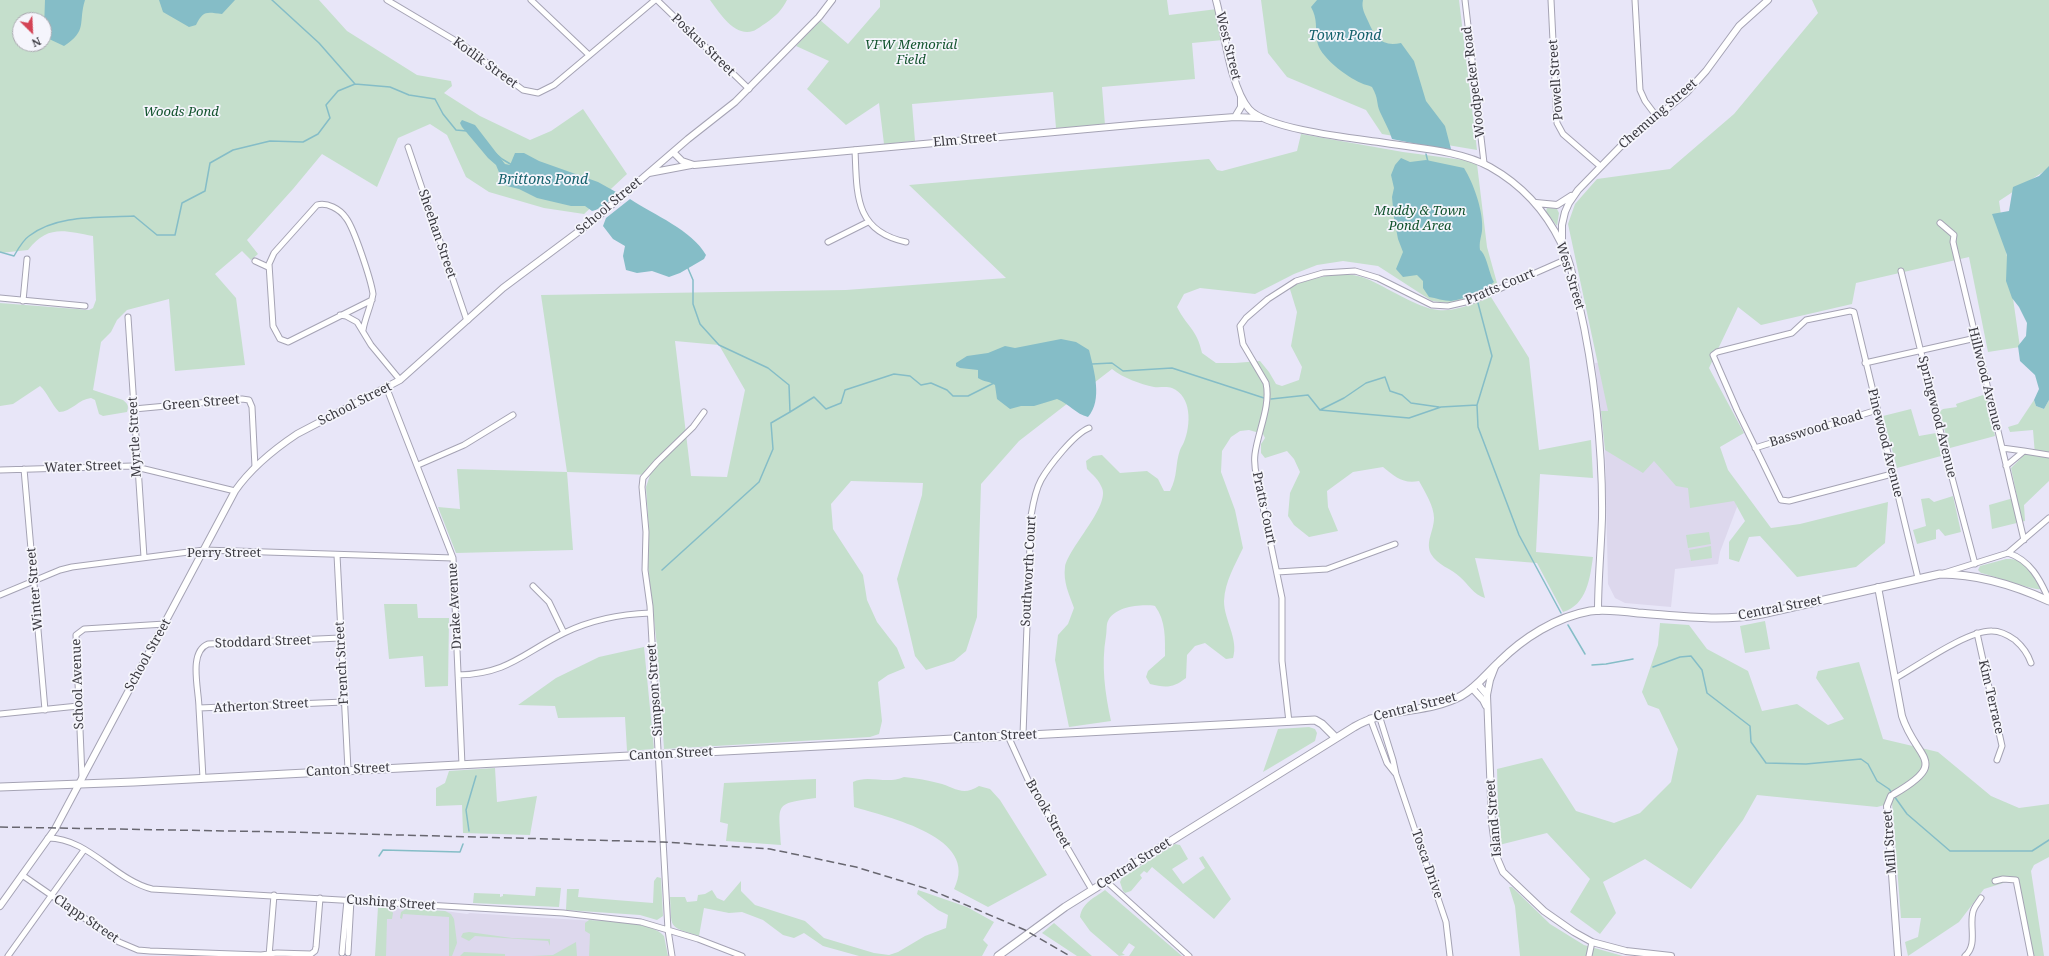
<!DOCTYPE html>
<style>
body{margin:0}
#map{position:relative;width:2049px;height:956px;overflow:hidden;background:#e8e6f8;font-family:"Noto Serif",serif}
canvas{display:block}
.north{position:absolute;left:12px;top:12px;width:40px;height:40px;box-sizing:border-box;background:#f5f5fc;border:1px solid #abaab1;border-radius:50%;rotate:156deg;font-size:11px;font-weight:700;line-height:16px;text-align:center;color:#3b3a41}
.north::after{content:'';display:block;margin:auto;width:14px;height:18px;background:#d44355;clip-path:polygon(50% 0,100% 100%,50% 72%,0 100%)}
</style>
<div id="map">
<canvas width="2049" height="956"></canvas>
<div class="north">N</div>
</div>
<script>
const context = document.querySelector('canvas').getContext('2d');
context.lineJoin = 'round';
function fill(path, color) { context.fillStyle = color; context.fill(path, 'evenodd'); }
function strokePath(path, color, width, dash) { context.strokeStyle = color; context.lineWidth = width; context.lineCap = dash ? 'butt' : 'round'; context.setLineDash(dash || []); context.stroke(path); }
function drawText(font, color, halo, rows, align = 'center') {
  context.font = font + ' "Noto Serif",serif'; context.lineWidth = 3.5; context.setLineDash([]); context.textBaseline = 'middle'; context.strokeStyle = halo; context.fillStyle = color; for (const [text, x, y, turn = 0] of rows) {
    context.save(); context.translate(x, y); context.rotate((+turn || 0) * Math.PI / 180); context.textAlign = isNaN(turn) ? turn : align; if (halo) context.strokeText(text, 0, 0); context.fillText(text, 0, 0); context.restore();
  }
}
fill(new Path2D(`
 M1690,353l47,154 -17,45 -2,12 -43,5 -4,38 -46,-4 -10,-5 -7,-14 -3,-138 -10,-83z
 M386,908l59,3 22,3 3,-1 156,10 22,5 20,28h-293z`), '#ddd8ed');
fill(new Path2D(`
 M0,0h319l28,31 70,44 34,6 1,5 -8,7 36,23 50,24 21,-9 32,-22 44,65 -43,40 -40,-6 -55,-16 -23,-15 -19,-42 -17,-11 -32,14 -21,49 -55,-33 -29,35 -46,51 11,14 -7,6 -9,-9 -27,23 21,24 9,67 -70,6 -6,-72 -42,11 -10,10 -6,12 -10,10 -8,48 30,10c5,4 6,6 4,12l-24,4 -4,-2 -4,-14 -4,-2c-12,1 -20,14 -32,14 -8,-8 -11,-19 -19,-26l-27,18 -13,2v-103l89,7 4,-2 3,-8 -3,-64c-28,-5 -45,-12 -65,14l-28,3zM20,20h24v24h-24z
 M710,0h77c-5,10 -11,16 -21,23 -4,2 -9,7 -13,8 -19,6 -34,-19 -43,-31z
 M880,0h287l2,15 48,-6 6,31 -31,3 3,36 -93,8 3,38 -49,3 -3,-36 -141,12 3,37 -31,3 -5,-41 -33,22 -39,-36 22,-28 -33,-15 24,-26 28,24 32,-37z
 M1261,0h198l18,150 -95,-16 -16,-24 -79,-33 -19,-24z
 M1812,0h237v168l-50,33 21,146 -32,5 -19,-95 -113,26 -4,21 -91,21 -23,-18 -29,61 35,65 -24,14 8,23 43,58 29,-4 88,-22 -3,41 -29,24 -59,10 -37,-41 -11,1 -10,25 -10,-3v-17l16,-21 -11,-20 -44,7 -2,-20 -12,-2 -22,-25 -11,12 -38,-23 -4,-39h7l-40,-187 7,-20 22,-25 73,-10 64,-55 84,-101z
 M1301,134l102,18 68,9 6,3 10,83 10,36 -30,15 -19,5 -16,-2 -54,-35 -35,-5 -26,4 -23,9 -39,20 -55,-6 -16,6 -7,13c10,20 20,22 25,46l14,10h19l25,-2 9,11 7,12 6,2 17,-6 3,-13 -11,-21 6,-34 -8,-26c22,-6 46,-16 69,-10 12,3 22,9 33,15 46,24 51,25 100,6l38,61 10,92 52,-10 2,38 -53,-4 -4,78 57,5c-3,21 -6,48 -30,55l-26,-49 -62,-5 10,40c-11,-3 -17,-14 -25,-21 -8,-8 -23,-12 -29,-23 -6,-12 3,-23 3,-36 0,-12 -9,-26 -15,-37 -16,3 -24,-4 -36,-14l-30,5 -26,19 1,16 10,24 -29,6 -15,-12 -6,-9 2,-23 10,-21 -6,-13 -7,-8 -22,7 -4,-5v-9l4,-6 -2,-4 -14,-4 -9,1 -9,6 -9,14 -1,21 14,38 8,38c-8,17 -18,33 -19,53 0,19 15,38 9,57l-7,1 -21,-16 -10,3 -8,9 -1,23c-13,10 -20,10 -36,6l-4,-7 2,-6 17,-15c0,-18 1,-35 -10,-50 -13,-2 -40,0 -47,15 -2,4 -1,10 -2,15 -5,29 -1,57 5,85l-42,6 -14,-67 3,-25 10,-11 6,-16c-5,-14 -11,-26 -9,-41 4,-20 45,-61 37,-79 -3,-8 -9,-13 -15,-19l-1,-8 7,-5 9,-1 18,18 27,-2 11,8 6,12h6c8,-15 5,-27 10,-41 1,-3 3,-5 4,-8 7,-17 8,-46 -12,-54 -6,-2 -13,0 -18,-1 -14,-3 -31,-9 -42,-18l-93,72 -38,43 -4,133 -11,34 -12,10 -28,9 -11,-14 -18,-77 25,-84 1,-12 -72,-2 -20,23 2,25 30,46 4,25 10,22 20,26 8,20 -17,7 -10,7 4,39 -3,13 -9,3 -206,12 -7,-103 -9,-79 1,-35 -3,-45 4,-12 -83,-3 6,78 -117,3 -18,-46 22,2 -3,-40 110,3 -26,-177 305,-5 160,-12 -97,-93 300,-26 8,11 5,1 75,-20zM675,341l44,4 26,45 -18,87 -36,-1z
 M1547,207l10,2 2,4 -2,13 -11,-14z
 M1986,394l9,42 -45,12 -11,-36 4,-3 14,-2 -1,-3z
 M2034,400l2,6 8,3 5,-9v81l-25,24 1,16 -33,8 -3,-24 28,-8 -6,-29 13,-13h11l-2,-25 -23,2 -2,-5 10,-3z
 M1911,409l8,27 17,-3 5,23 -44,12 -14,-52z
 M1953,496l8,36 -16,4 -6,-7 -3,1v9l-19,5 -4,-14 13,-4 -5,-27 8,-1 5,4z
 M1709,532l2,12 -23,4 -2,-13z
 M1711,546l1,12 -21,3 -2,-11z
 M2006,559c6,0 11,0 16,3 7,5 19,19 18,27 -5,2 -49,-14 -59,-16l-3,-3 2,-4z
 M384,604h33l1,14h31l-1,68 -23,1 -2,-31 -34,3z
 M1765,621l5,28 -25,4 -5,-27z
 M1660,623l29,2 18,24 41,22 14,40 35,-7 31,21 16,-6 -28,-41 2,-7 41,-9 24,77 55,13 53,44 28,12 30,-4v53l-15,8 -3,6 13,85h-13l-15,-77 -32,10 -25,33 -51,34 -3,-14 13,-5 3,-19h-20l-9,-115 -15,4 -120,-12 -14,25 -52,69 -46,-30 -42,23 13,31 -16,21 -30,-22 20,-33 -43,-46 -48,12 -2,-76 45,-11 34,53 38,12 26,-10 31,-31 7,-33 -19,-40 -11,-4 -6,-13 16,-47z
 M644,647l10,102 -27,2 -2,-34 -67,1 -3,-12 -37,-1 38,-27 43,-21z
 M1309,727l6,2 2,4 -2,8 -52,31 15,-43z
 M495,768l2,34 40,-6 -7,39 -67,-2 -1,-28 -26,1v-18l9,-5 4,-12z
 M904,777c11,1 23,3 34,6 17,4 24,14 41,3l11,3 10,11 47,75 -59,32 -34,-18c27,-52 -67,-72 -100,-82l-1,-25c16,-8 33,3 51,-5z
 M816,779v19c-43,6 -37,5 -35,47l-55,-4 2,-17 -8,-2 4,-39z
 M1175,844l5,1 8,14 -16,10 11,15 22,-16 -6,-10 4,-2 28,43 -17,20 -62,-52 -5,6 -3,-2 -4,4 2,3 -11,13 -6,2 -2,-2 -3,-9 2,-4z
 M657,877l4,1 2,38 -6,4 -17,-5 -74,-5 1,-21h12l-1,8 75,6 1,-22z
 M741,881v10l14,14 50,16 19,17 50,15 15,2 9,-3 27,-16 21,-8 2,-13 -10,-5 -21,-16 1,-4 49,17 27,15 -11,18 5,5 -6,11h-123l-36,-10 -19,-13 -10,5 -11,-3 -20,-15 -21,-8 -13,1 -25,-5 -5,28c-32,-10 -27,-7 -29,-39h15l2,5 10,-1 1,-6 7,-1 7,-4 5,8 7,3z
 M536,887l25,1 -2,19 -86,-4 1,-10 26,1v3l3,-1v-2l32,2z
 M1509,887h3l38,37 34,21 39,11h-103l-5,-50z
 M1105,890l77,66h-53l6,-9 -6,-4 -7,10 3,2 -6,1 -29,-25 -10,-14c2,-14 14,-19 25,-27z
 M378,907l12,1 3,5 -1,6h-5l-1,37h-11z
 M406,909l39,2 6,3 3,5 3,24 -5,13h-3v-39l-46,-3 -1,5 -2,-1 1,-6z
 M589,920c18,1 64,2 75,16l4,20h-79l1,-22 -5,-3v-8z
 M1054,923l38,33h-15l-35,-23z
 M469,932l43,6 38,1v7l-2,-5 -73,-5 -6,5 -8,-4 2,-4z
 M576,942l1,14h-45l21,-1z
 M464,952l41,2v2h-45z`), '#c5dfcc');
fill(new Path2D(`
 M45,0h40c-7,22 3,31 -21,46l-17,-8 -3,-10z
 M159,0h76l-13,14c-15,-2 -19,-4 -26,11l-7,2 -26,-15z
 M1317,0h46c-2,8 2,14 5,21 7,17 14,26 33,22l13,18 12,40 19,25 6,23 -24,-1 -10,-4 -25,-5c-3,-10 -8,-18 -12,-27 -4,-9 -1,-13 -8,-25 -4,-2 -7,-2 -11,-4 -14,-6 -43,-27 -44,-43 -2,-13 1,-20 -6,-33z
 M462,120l13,5 30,39 5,1 5,-12h9l15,8 59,21 18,10c-5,8 -14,17 -24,19l-7,-5h-14l-34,-8 -18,-9 -12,-3 -4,-4 -7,-17 -8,-7 -26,-31 -2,-4z
 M1401,158l9,4 16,-2 38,8c10,16 20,45 18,63 -1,7 -3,11 -2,19 7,5 9,24 14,32 -10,10 -29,17 -43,19 -7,0 -15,-3 -22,-4l-6,-9v-7l-6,-6 -14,2 -7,-8 7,-17 -5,-13 -4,-21 -2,-21 2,-9 -3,-13 4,-10z
 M2049,166v234l-5,9 -8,-3 -2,-6 5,-11 -4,-14 -15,-14 -2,-15 8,-10 1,-13 -8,-16 -7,-9 -6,-17 1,-26 -15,-41 17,-3 4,-24 26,-11z
 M630,199c24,16 62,31 76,56l-2,4 -24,14 -11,4 -17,-6 -15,2 -11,-3 -3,-14 2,-10 -12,-7 -10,-13 3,-8z
 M1061,339l15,3 13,8c5,20 14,50 -1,67 -12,-3 -19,-13 -31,-18l-23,7h-13l-11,3 -13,-10 -2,-14c-6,-4 -11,-3 -17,-7v-8l-18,-2 -4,-2v-3l11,-7 21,-3 17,-7 10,2z`), '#85bdc7');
strokePath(new Path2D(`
 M272,0l47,43 36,41 35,3 19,8 26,4 8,15 13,16 11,1
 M494,152l8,7 10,6
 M1426,154l2,8
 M0,252l14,4c4,-7 9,-16 15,-20 28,-22 71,-18 105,-20l23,19h18l7,-32 23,-12 5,-28 23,-13 37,-9 33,1 15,-8 12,-16 -4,-13 12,-14 17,-7
 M687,266l6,14v24l7,20 19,21 49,23 21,17 1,27 24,-15 12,12 15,-6 4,-13 49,-16 16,2 11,9 10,-2 16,7 6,6h15l26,-13
 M1478,303l14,53 -15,49 1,22 41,108 42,78
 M1092,364l20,-1 11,8 49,-3 92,30
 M1271,399l37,-4 12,15 89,8 32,-11 36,-2
 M1320,410l24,-12 22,-15 19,-6 5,14 12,4 9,8 28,4
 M662,570l97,-88 14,-33 -2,-26 19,-11
 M1568,625l17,29
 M1592,665l14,-1 27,-5
 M1653,667l27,-10 11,-1 11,14 5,23 43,33 1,16 15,21 40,1 55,-5 7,5 9,17 12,8 18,25 43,37h82l17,-11
 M469,831l-3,-21 10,-34
 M379,856l4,-6 77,2 3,-8`), '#85bdc7', 1.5);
const minor = new Path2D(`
 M387,0l79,47 57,43 15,3 16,-8 101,-85
 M531,0l58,55
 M657,0l92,89
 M1465,0l19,163
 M1551,0l6,123 6,11 37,32
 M1635,0l5,90 5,11 12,16
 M408,147l58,171 2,2
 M855,150c2,44 -1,81 51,92
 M1940,223l14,12 -1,7 71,298
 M828,242l40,-20
 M255,261l13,6
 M1901,271l49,199 25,94
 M0,298l85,8
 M23,301l4,-42
 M340,315l6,1 11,6 14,23 29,35
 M128,317l16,240
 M363,330c2,-12 8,-24 10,-36 -2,-14 -19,-66 -27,-76 -6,-9 -19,-16 -29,-13l-43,48 -5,11 4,62 7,13 8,3 84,-42
 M1865,363l111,-25
 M387,389l66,169 9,207
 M134,409l108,-10 7,1 3,7 3,60
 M1755,448l122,-38
 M2002,448l22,3
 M418,465l46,-20 49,-30
 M2006,466l18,-15 25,4
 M24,469l21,241
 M0,470l132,-4 103,25
 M1892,474l-103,27 -8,-1 -44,-90 -24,-55 4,-3 75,-19 14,-13 44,-9 4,1 64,266
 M2008,553c22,7 32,26 41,47
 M337,555l11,215
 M1277,572l50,-3 68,-25
 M1944,573l64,-20 41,-35
 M533,586l16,16 15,31
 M0,595l60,-25 12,-3 132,-17 249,8
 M1977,633l25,113 -5,14
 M458,675c50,-1 65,-22 106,-42 27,-13 57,-19 86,-20
 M1896,678c23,-13 72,-48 96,-47 9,0 16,4 23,9 7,6 13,14 16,23
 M199,708c0,-18 -11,-56 9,-64l132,-6
 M0,714l78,-8
 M1379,715l14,45 3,14 50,148 4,34
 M1370,718l17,45 8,10
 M1289,722l-7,-61v-63l-25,-120c-2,-8 -3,-16 -2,-24 3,-23 16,-48 11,-71l-23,-39 -3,-18 6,-8 22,-19 28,-18 27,-8 32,-2 23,7 54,27 16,1 26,-6 93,-41
 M1023,735l8,-219c2,-12 4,-25 10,-36 8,-14 33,-46 48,-52
 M1008,736l21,46 63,108
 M82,777l-6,-142 8,-6 81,-5
 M203,778l-4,-70 145,-6
 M48,838c40,0 67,42 104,51l411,24 78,9 57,17 44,17
 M22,875l97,67 19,8 12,1 111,4 16,-2 34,1 4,-3 1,-4 4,-49
 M1106,881l83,75
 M1995,881l8,-2 13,1 15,76
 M342,953l5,-53
 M348,953l3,-53
 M8,956l76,-106
 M269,956l5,-61
 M672,956l-4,-26 -18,-324 -5,-36 1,-38 -4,-45 1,-9 14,-16 36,-35 11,-15
 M1589,956l3,-14
 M1965,956c13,-11 4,-30 8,-44 1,-5 5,-9 8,-14`);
const tertiary = new Path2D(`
 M1216,0c8,29 14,87 33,109 18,20 101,29 130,33 34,6 81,8 111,25 32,18 55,43 71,76 10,17 13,41 18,61 15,64 24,147 23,214 -1,31 -4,62 -4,93
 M1235,117l6,-10v-10
 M673,152l9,9 12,4 448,-41 93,-7 25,1
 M649,173l42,-8
 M1536,203l21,2 14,-9
 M1562,242v-17l3,-13 4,-9 9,-13 42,-43 66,-54 20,-22 33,-45 29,-26
 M1878,587l24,129c14,44 49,45 -8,78
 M1495,667l-5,13 -3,15 5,128 5,35 6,14 41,39 30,21 18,10 34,9 45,5
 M1478,684l9,11
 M1472,688l11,12 3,6
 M1891,796l-4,10 11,150
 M0,906l55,-77 180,-338c16,-23 38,-41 62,-57l103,-54 103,-92 91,-68 94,-81 47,-37 84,-85 13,-17`);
const secondary = new Path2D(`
 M0,787l134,-5 1181,-62 7,4 14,14
 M998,956l67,-49 289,-180c34,-20 73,-13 107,-31 15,-8 25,-22 38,-34 24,-24 57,-45 91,-51 16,-2 32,0 48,2 42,3 82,9 124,1l178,-40c39,0 74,11 109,27`);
strokePath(minor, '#a5a3b4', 7);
strokePath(tertiary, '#a5a3b4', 8);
strokePath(secondary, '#a5a3b4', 9);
strokePath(minor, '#fff', 5);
strokePath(tertiary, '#fff', 6);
strokePath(secondary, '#fff', 7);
strokePath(new Path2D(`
 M0,827l287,5 376,10 107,7 86,18 75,23 94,40 45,26`), '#686770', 1.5, [8, 4]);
drawText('13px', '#3b3a41', '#f5f5fc', [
 ["Poskus Street",703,45,44],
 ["West Street",1228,46,76],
 ["Kotlik Street",485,63,36],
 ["Powell Street",1556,80,-94],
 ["Woodpecker Road",1474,82,-97],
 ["Chemung Street",1658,114,-41],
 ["Elm Street",965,140,-5],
 ["School Street",609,206,-40],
 ["Sheehan Street",437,234,71],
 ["West Street",1570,276,73],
 ["Pratts Court",1500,287,-23],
 ["Hillwood Avenue",1985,379,76],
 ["Green Street",201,403,-5],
 ["School Street",355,404,-27],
 ["Springwood Avenue",1937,417,76],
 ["Basswood Road",1816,429,-17],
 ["Myrtle Street",135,437,-93],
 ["Pinewood Avenue",1885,443,76],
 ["Water Street",83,467,-2],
 ["Pratts Court",1264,508,78],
 ["Perry Street",224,553],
 ["Southworth Court",1029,571,-87],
 ["Winter Street",35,589,-95],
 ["Drake Avenue",455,606,-93],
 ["Central Street",1780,608,-11],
 ["Stoddard Street",263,642,-2],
 ["School Street",148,655,-61],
 ["French Street",342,663,-93],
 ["School Avenue",78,684,-92],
 ["Simpson Street",655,690,-94],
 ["Kim Terrace",1991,697,77],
 ["Atherton Street",261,706,-3],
 ["Central Street",1415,707,-14],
 ["Canton Street",995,736,-2],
 ["Canton Street",671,754,-3],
 ["Canton Street",348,770,-3],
 ["Brook Street",1048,814,60],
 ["Island Street",1494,818,-95],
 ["Mill Street",1890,842,-94],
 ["Central Street",1134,864,-32],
 ["Tosca Drive",1427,864,71],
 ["Cushing Street",391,903,4],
 ["Clapp Street",86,919,34]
]);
drawText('italic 13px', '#12532d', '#f5f5fc', [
 ["VFW Memorial",911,45],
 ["Field",911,60],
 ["Woods Pond",181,112],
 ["Muddy & Town",1420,211],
 ["Pond Area",1420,226]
]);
drawText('italic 14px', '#15616c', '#f5f5fc', [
 ["Town Pond",1345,36],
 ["Brittons Pond",543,180]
]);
</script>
